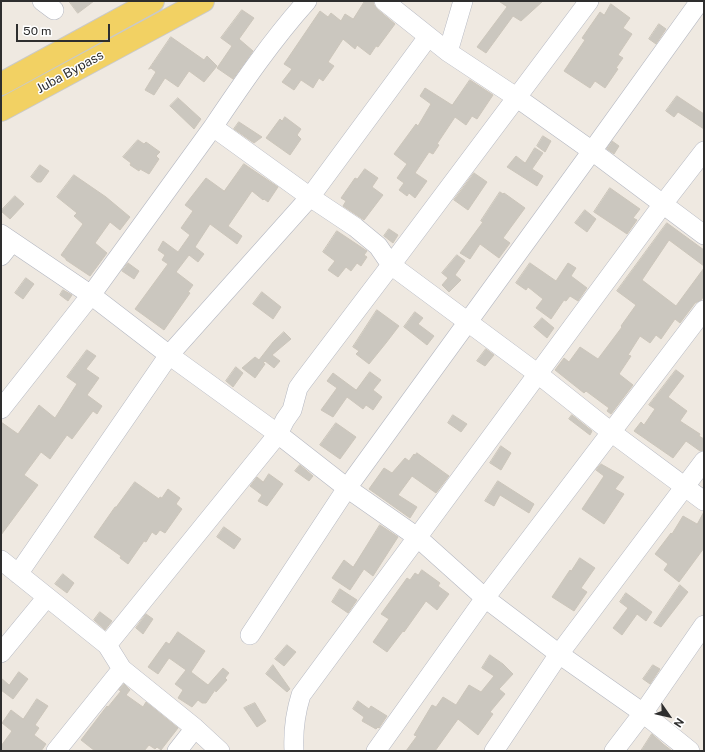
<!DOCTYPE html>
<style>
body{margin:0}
#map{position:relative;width:705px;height:752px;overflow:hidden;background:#efe9e1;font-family:"Public Sans",sans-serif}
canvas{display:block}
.frame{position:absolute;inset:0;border:2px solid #2e2e2e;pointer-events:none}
.north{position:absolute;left:649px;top:696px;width:40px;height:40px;-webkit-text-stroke:3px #fff;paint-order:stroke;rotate:124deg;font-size:11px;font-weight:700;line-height:16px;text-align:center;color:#2e2e2e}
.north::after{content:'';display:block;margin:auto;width:14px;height:18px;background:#2e2e2e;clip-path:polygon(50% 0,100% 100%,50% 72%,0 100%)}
.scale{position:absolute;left:16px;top:24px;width:94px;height:18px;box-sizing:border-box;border:2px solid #2e2e2e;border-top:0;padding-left:5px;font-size:12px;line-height:14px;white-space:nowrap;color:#2e2e2e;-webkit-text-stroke:3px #fff;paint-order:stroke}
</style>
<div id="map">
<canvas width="705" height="752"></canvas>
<div class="frame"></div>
<div class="north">N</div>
<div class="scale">50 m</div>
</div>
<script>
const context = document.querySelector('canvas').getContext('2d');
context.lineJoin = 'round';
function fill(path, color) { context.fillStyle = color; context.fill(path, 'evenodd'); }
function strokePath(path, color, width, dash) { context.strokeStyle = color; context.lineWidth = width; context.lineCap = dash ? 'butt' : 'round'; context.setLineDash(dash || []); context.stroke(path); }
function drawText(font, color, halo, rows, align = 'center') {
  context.font = font + ' "Public Sans",sans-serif'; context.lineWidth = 3; context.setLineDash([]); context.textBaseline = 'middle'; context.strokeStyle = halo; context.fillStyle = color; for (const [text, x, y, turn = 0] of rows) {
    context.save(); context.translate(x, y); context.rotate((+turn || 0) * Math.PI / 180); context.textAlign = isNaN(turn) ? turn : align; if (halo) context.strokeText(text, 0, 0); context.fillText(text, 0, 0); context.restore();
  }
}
const building = new Path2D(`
 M69,1h25l-16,12z
 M365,1h8l1,4 3,4 18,15 -17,23 -2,-1 -6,9 -13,-10 -2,4 -12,-10 -15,23 6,4 -11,15 -4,-3 -6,10 -12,-8 -7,10 -12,-8 10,-13 -8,-5 36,-53 8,6 3,-4 10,8 4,-7 8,5z
 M499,1h44l-22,20 -8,-5 -27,37 -9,-6 30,-40z
 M611,4l19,14 -7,10 9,6 -14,21 5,3 -7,10 2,1 -13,19 -10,-7 -5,7 -26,-17 21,-31 -3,-2 18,-26 4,3z
 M242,10l12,8 -15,21 14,12 -20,28 -16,-11 15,-22 -11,-8z
 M659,24l7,5 -10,15 -7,-5z
 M171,37l33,23 3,-4 10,10 -13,16 -15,-11 -11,16 -13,-9 -11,17 -9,-5 11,-18 -5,-4 -2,1z
 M470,80l23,15 -16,24 -5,-3 -6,9 -11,-8 -18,27 2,1 -6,9 -4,-2 -14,21 12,8 -12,17 -6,-5 -2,3 -8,-6 5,-7 -7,-5 10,-14 -13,-10 22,-30 2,2 13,-22 -11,-8 5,-8 27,17z
 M677,96l27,18v15l-26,-17 -4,5 -8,-6z
 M178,98l23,21 -7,10 -24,-23z
 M285,117l16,12 -4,6 4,4 -11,16 -24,-17 14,-19 2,2z
 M239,122l23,15 -8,6 -20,-14z
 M543,136l8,5 -6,11 -8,-6z
 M138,140l6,4 2,-2 14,10 -4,4 3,3 -10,15 -9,-5 -1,2 -9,-6 1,-2 -8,-6z
 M612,141l7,5 -5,8 -7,-5z
 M535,148l8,5 -11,16 11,7 -6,10 -30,-19 9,-11 9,7z
 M244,164l34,23 -10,15 -4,-3 -1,1 -11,-9 -24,35 14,10 -5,8 -27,-20 -15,23 9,7 -6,8 -9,-7 -13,17 17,13 -5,7 2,1 -26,37 -29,-21 33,-45 -6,-4 3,-5 -7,-5 5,-9 15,11 12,-17 -9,-7 12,-17 -8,-6 21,-27 18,13z
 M40,165l9,6 -8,11h-4l-6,-5z
 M365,169l13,9 -6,9 11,8 -19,25 -21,-14 3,-5 -5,-3 14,-20 2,1z
 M474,173l13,9 -19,28 -14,-10z
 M74,175l32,22 24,20 -10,13 -10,-8 -15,21 12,10 -17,23 -24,-16v-1l-5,-4 22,-31 -9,-8 3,-3 -20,-16z
 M610,188l30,21 -7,9 4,2 -10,14 -33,-22z
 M500,192l3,2 1,-1 21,15 -22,30 7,5 -11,15 -19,-14 -10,15 -10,-6 23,-31 -2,-1z
 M15,196l9,8 -14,15 -9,-8z
 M585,210l11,9 -9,13 -12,-9z
 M667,223l37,27v16l-35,-26 -27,40 34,26 28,-38v28l-3,4 -6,3 -15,20 -5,-4 -14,20 -5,-4 -6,8 -10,-7 -12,19 3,1 -12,18 14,11 -22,29 -4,-3 2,-3 -23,-17 -2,2 -29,-23 9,-12 5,4 11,-15 18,12 24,-32 -1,-1 15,-21 -19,-14z
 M389,229l9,6 -5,8 -9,-7z
 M337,231l30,20 -3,4 3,2 -6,9 -4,-3 -6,8 -5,-4 -8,10 -10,-7 7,-9 -12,-9z
 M457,255l8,6 -10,14 6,5 -12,12 -7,-7 6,-7 -6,-5z
 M128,263l11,8 -5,8 -12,-8z
 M530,263l26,18 12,-18 8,5 -5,8 16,12 -9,13 -8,-5 -4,5 -2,-1 -13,19 -15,-11 7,-9 -15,-12 -2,3 -10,-7z
 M26,278l8,6 -11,15 -8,-6z
 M63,290l9,5 -4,6 -8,-6z
 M262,292l19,15 -8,12 -20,-15z
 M377,310l22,16 -13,17 -17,21 -13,-10 3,-3 -6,-4z
 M415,312l8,6 -5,6 16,12 -7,9 -23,-18z
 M542,318l12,10 -7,10 -13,-11z
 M284,332l7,7 -19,16 8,6 -6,7 -9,-7 -2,2 2,1 -10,14 -13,-10 13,-11 4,3 14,-18z
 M486,349l8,6 -9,11 -8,-5z
 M87,350l9,6 -10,13 13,9 -12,17 15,11 -5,8 -4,-3 -21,28 -5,-4 -17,24 -9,-7 -17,23 14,10 -37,50v-113l17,12 21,-29 16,13 22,-34 -10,-7z
 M236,367l7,6 -10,14 -7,-6z
 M676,370l8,6 -16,21 19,14 -7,10 20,13 -1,2 5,3v11l-4,1 -14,-10 -13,17 -39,-27 7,-9 3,3 11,-16 -6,-4z
 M370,372l11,8 -8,10 9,7 -9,13 -7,-5 -3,4 -16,-12 -14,20 -12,-7 16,-22 -10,-7 6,-8 23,17z
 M453,415l14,9 -6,8 -13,-9z
 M572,415l20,16 -2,4 -21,-16z
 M336,423l20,14 -16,22 -20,-14z
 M501,446l10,7 -10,17 -11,-7z
 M417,453l32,23 -13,17 -24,-17 -14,19 19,12 -7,11 -41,-29 15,-21 8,5 13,-15 4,3 5,-7 1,1z
 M601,464l23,13 -9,12 9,5 -20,30 -22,-15 22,-33 -8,-6z
 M300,465l13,11 -4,5 -14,-10z
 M269,474l14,10 -16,22 -9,-5 4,-6 -12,-9 7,-9 6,5z
 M498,481l36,23 -5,9 -29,-18 -6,11 -9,-5z
 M135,482l24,17 1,-2 2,1 6,-9 12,9 -4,6 6,5 -17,24 -5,-3 -4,5 -4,-3 -6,10 -2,-1 -16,23 -8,-6 1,-2 -27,-19 21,-30h1z
 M704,512v36l-25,34 -15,-12 4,-6 -13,-10 16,-21 1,1 11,-18 14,8z
 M380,525l18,12 -25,39 -9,-7 -14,21 -18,-12 12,-18 9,7z
 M224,527l17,12 -7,10 -17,-12z
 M580,558l15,10 -14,20 6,4 -13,19 -22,-14 18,-27 1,1z
 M422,570l18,13 -2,3 11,8 -12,16 -11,-9 -22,31 -1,-1 -16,21 -14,-10 16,-23 -8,-5 26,-36 3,2 5,-7 3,2z
 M63,574l11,9 -7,10 -12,-9z
 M680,585l8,7 -27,35 -7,-4z
 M340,589l17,11 -9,13 -16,-11z
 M626,593l26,19 -6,9 -9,-7 -15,21 -9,-7 15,-20 -8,-6z
 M100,612l12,9 -7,9 -11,-10z
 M146,614l7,5 -10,15 -7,-6z
 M178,632l27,19 -14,21 17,13 15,-17 6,5 -4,5 2,2 -11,12 -1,-2 -9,13h-4l-4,-3 -6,7 -14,-9 5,-8 -8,-6 11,-14 -17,-12 -11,16 -10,-7 18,-25 3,2z
 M287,645l9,7 -12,14 -9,-7z
 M490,655l13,9 10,10 -14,15 6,5 -15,18 3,2 -15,21 -20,-16 -23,32h-29l11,-15 -3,-1 18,-30 4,2 7,-10 13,8 13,-20 12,7 13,-16 -12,-8z
 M273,665l17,24 -3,3 -21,-18z
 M653,665l7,4 -10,15 -7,-5z
 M19,672l9,7 -15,20 -12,-9v-12l8,7z
 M124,684l6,6 -4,5 17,12 3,-5 32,26 -17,22 -4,-3 -2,2 -6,-4 -5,6h-49l-14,-11 26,-34 1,1 13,-16 -2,-1z
 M37,699l11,7 -13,19 4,3 -5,7 12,9 -5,7h-40v-5l11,-15 -10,-8 9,-13 12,9z
 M358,701l11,8 2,-3 16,10 -8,12 -1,-1 -2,2 -14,-8 2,-4 -11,-8z
 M255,703l11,18 -9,6 -13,-19z
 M652,734l11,10 9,7h-31z`);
fill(building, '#cbc7bf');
strokePath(building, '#cbc5ba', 1);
const minor = new Path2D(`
 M42,1l12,9
 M307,1c-35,39 -65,83 -94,126l97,70 45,30 23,19 13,19 147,109 73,58 93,69
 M384,1l64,51 68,45 76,54 112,84
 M448,52l15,-51
 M1,234l90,61 78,60 109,79 69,54 70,49 68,61 74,56 84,59 47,38
 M1,256l11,-14
 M1,409l90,-114 122,-168
 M1,560l106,85 15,24 73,59 25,23
 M18,574l151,-219 141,-158 118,-160
 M250,635l97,-147 245,-337 108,-150
 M107,645l171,-211 7,-14 7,-10 6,-22 5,-7 88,-116 198,-264
 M1,653l46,-56
 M56,751l66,-82
 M177,751l18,-23
 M294,751c-1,-19 1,-37 7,-56l362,-491 41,-53
 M376,751l109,-153 219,-288
 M494,751l65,-97 145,-193
 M614,751l29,-38 61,-88`);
const major = new Path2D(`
 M1,84l152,-83
 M1,110l202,-109`);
strokePath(minor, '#b4b7c1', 20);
strokePath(major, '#c9c9c9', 24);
strokePath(minor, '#fff', 19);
strokePath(major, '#f2d163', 22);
drawText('13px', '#2e2e2e', '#fff', [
 ["Juba Bypass",70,72,-29]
]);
</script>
